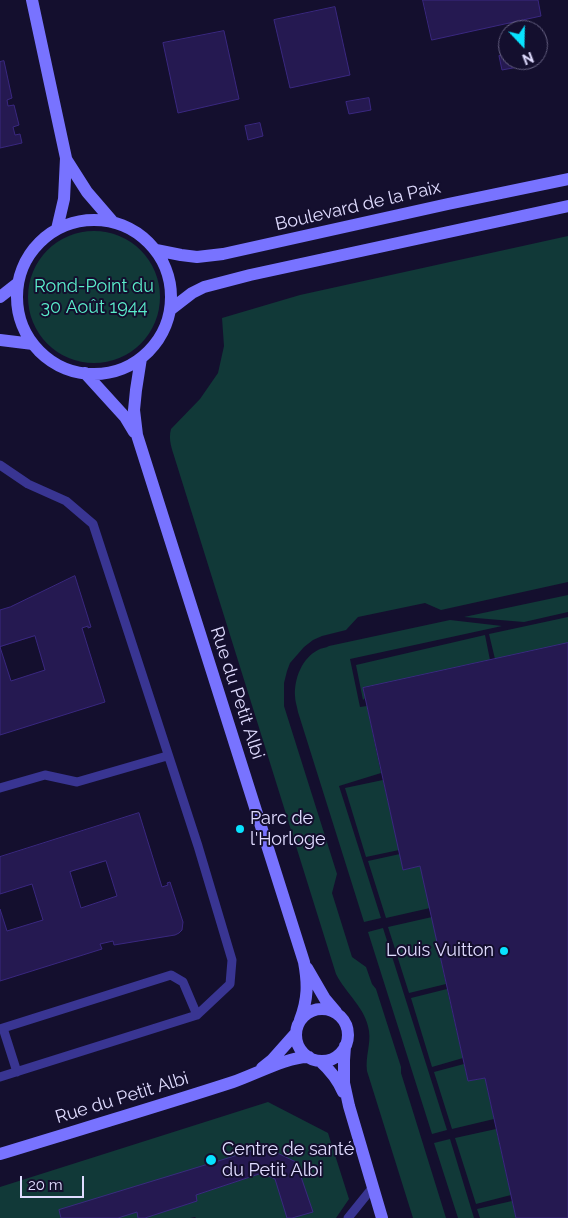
<!DOCTYPE html>
<meta charset="utf-8">
<style>
body{margin:0}
#map{position:relative;width:568px;height:1218px;overflow:hidden;background:#140f2e;font-family:Raleway,sans-serif}
canvas{display:block}
.north{position:absolute;left:498px;top:20px;width:50px;height:50px;box-sizing:border-box;background:#140f2e;border:1px solid #666182;border-radius:50%;rotate:159deg;font-size:14px;font-weight:700;line-height:20px;text-align:center;color:#e0dcff}
.north::after{content:'';display:block;margin:auto;width:18px;height:22px;background:#08e3ff;clip-path:polygon(50% 0,100% 100%,50% 72%,0 100%)}
.scale{position:absolute;left:20px;top:1176px;width:64px;height:22px;box-sizing:border-box;border:2px solid #e0dcff;border-top:0;padding-left:6px;font-size:15px;line-height:18px;white-space:nowrap;color:#e0dcff;-webkit-text-stroke:4px #140f2e;paint-order:stroke}
</style>
<div id="map">
<canvas width="568" height="1218"></canvas>
<div class="north">N</div>
<div class="scale">20 m</div>
</div>
<script>
const context = document.querySelector('canvas').getContext('2d');
context.lineJoin = 'round';
function fill(path, color) { context.fillStyle = color; context.fill(path, 'evenodd'); }
function strokePath(path, color, width, dash) { context.strokeStyle = color; context.lineWidth = width; context.lineCap = dash ? 'butt' : 'round'; context.setLineDash(dash || []); context.stroke(path); }
function drawText(font, color, halo, rows, align = 'center') {
  context.font = font + ' Raleway,sans-serif'; context.lineWidth = 4; context.setLineDash([]); context.textBaseline = 'middle'; context.strokeStyle = halo; context.fillStyle = color; for (const [text, x, y, turn = 0] of rows) {
    context.save(); context.translate(x, y); context.rotate((+turn || 0) * Math.PI / 180); context.textAlign = isNaN(turn) ? turn : align; if (halo) context.strokeText(text, 0, 0); context.fillText(text, 0, 0); context.restore();
  }
}
fill(new Path2D(`
 M28 297a66 66 0 1 1 132 0a66 66 0 1 1-132 0Z
 M568,236v346l-127,28 -16,-7 -67,14 -12,13 -24,6 -9,4 -9,7 -14,16 -3,8 -3,12v23l53,168 -5,19 20,64 14,10 6,17 4,5 25,78v6l45,145h-33l-46,-147c-2,-14 4,-27 2,-40 -3,-23 -23,-37 -33,-57l-161,-515c-3,-10 -7,-19 -4,-30l29,-30 18,-26 6,-27 -2,-28 78,-23z
 M568,595v17l-44,10 -60,-5z
 M568,617v26l-73,16 -6,-25z
 M450,620l52,6 -152,33 10,48 7,-1 14,67 -42,13 42,132 -17,4 -66,-210c-1,-6 -3,-11 -3,-16 -1,-17 7,-38 23,-46 3,-2 8,-2 11,-4z
 M485,635l5,25 -127,28 2,10 -2,2 -7,-35z
 M383,780l16,70 -33,7 -21,-69z
 M400,854l3,16 17,-4 10,42 -44,10 -18,-57z
 M432,917l14,67 -37,9 -21,-66z
 M383,928l64,202 -15,4 -64,-202z
 M447,989l16,69 -31,9 -21,-69z
 M464,1064l4,17 17,-3 9,41 -42,10 -18,-57z
 M268,1102l60,31 21,66 -13,19h-140l-1,-1 -5,1h-190v-31z
 M496,1129l15,66 -35,9 -21,-66z
 M450,1139l24,79h-16l-24,-75z
 M512,1201l4,17h-36l-3,-9z`), '#113938');
const building = new Path2D(`
 M423,0h115l3,16 -109,24z
 M335,7l15,68 -60,13 -16,-68z
 M224,31l15,68 -61,14 -15,-70z
 M508,54v6h8l2,7 -16,3 -3,-14z
 M4,61l8,37 -5,2 1,6 6,-1 5,20 -6,2 2,8 5,-1 2,9 -22,5v-86z
 M369,98l2,12 -22,4 -3,-12z
 M260,123l3,13 -15,4 -3,-14z
 M75,576l16,51 -3,1v-2l-6,2 23,74 -105,33v-125l10,-3zM35,636l10,34 -34,11 -11,-34z
 M568,643v575h-52l-31,-140 -17,3 -48,-215 -17,4 -40,-182z
 M139,813l23,74 6,-2 -1,-2 3,-1 13,40 -1,8 -3,3 -4,2 -61,10 -1,-4 -13,3 2,5 -102,32v-72l7,22 36,-11 -11,-36 -32,10v-37zM106,861l11,35 -36,12 -11,-36z
 M265,1147l31,15 17,50 -21,6h-5l-12,-39 -13,-6 -66,22 1,6 -52,17h-7l-1,-6 -19,6h-57l-2,-8z`);
fill(building, '#251951');
strokePath(building, '#3a2880', 1);
strokePath(new Path2D(`
 M0,465l28,19 38,17 27,23 105,322 34,114 -2,24 -33,31 -197,62
 M0,788l45,-13 32,7 90,-26
 M3,1028l14,44
 M0,1029l171,-54 12,7 14,33
 M348,1218l25,-31`), '#393592', 9);
strokePath(new Path2D(`
 M32,0l34,158 -2,41 -7,30
 M66,159l21,33 25,29
 M17 297a77 77 0 1 1 154 0a77 77 0 1 1-154 0Z
 M156,250l25,5 16,2 26,-3 225,-50 120,-25
 M0,297l18,-14
 M170,310l22,-17 12,-6 46,-12 318,-69
 M0,340l33,4
 M141,358l-5,32 -2,20 3,25 167,527c4,22 4,37 -4,58
 M85,373l40,44 9,15
 M307,968l18,31 11,13
 M296 1035a26 26 0 1 1 52 0a26 26 0 1 1-52 0Z
 M345,1046l-1,14v23l5,23 33,112
 M320,1061c10,9 18,19 23,31
 M262,1068l10,-8 24,-27
 M0,1154c78,-24 156,-47 233,-72 21,-7 56,-26 76,-25`), '#7873ff', 12);
for (const [x, y, r, color] of [
 [240,829,5,"#08e3ff"],
 [504,951,5,"#08e3ff"],
 [211,1160,6,"#08e3ff"]
]) { const dot = new Path2D(); dot.arc(x, y, r, 0, 2 * Math.PI); context.fillStyle = color; context.fill(dot); strokePath(dot, '#140f2e', 2); }
drawText('18px', '#e0dcff', '#140f2e', [
 ["Boulevard de la Paix",358,206,-13],
 ["Rue du Petit Albi",237,693,72],
 ["Rue du Petit Albi",122,1098,-17]
]);
drawText('18px', '#5aedca', '#140f2e', [
 ["Rond-Point du",94,287],
 ["30 Août 1944",94,308]
]);
drawText('18px', '#e0dcff', '#140f2e', [
 ["Parc de",250,819],
 ["l'Horloge",250,840],
 ["Louis Vuitton",494,951,"right"],
 ["Centre de santé",222,1150],
 ["du Petit Albi",222,1171]
], 'left');
</script>
